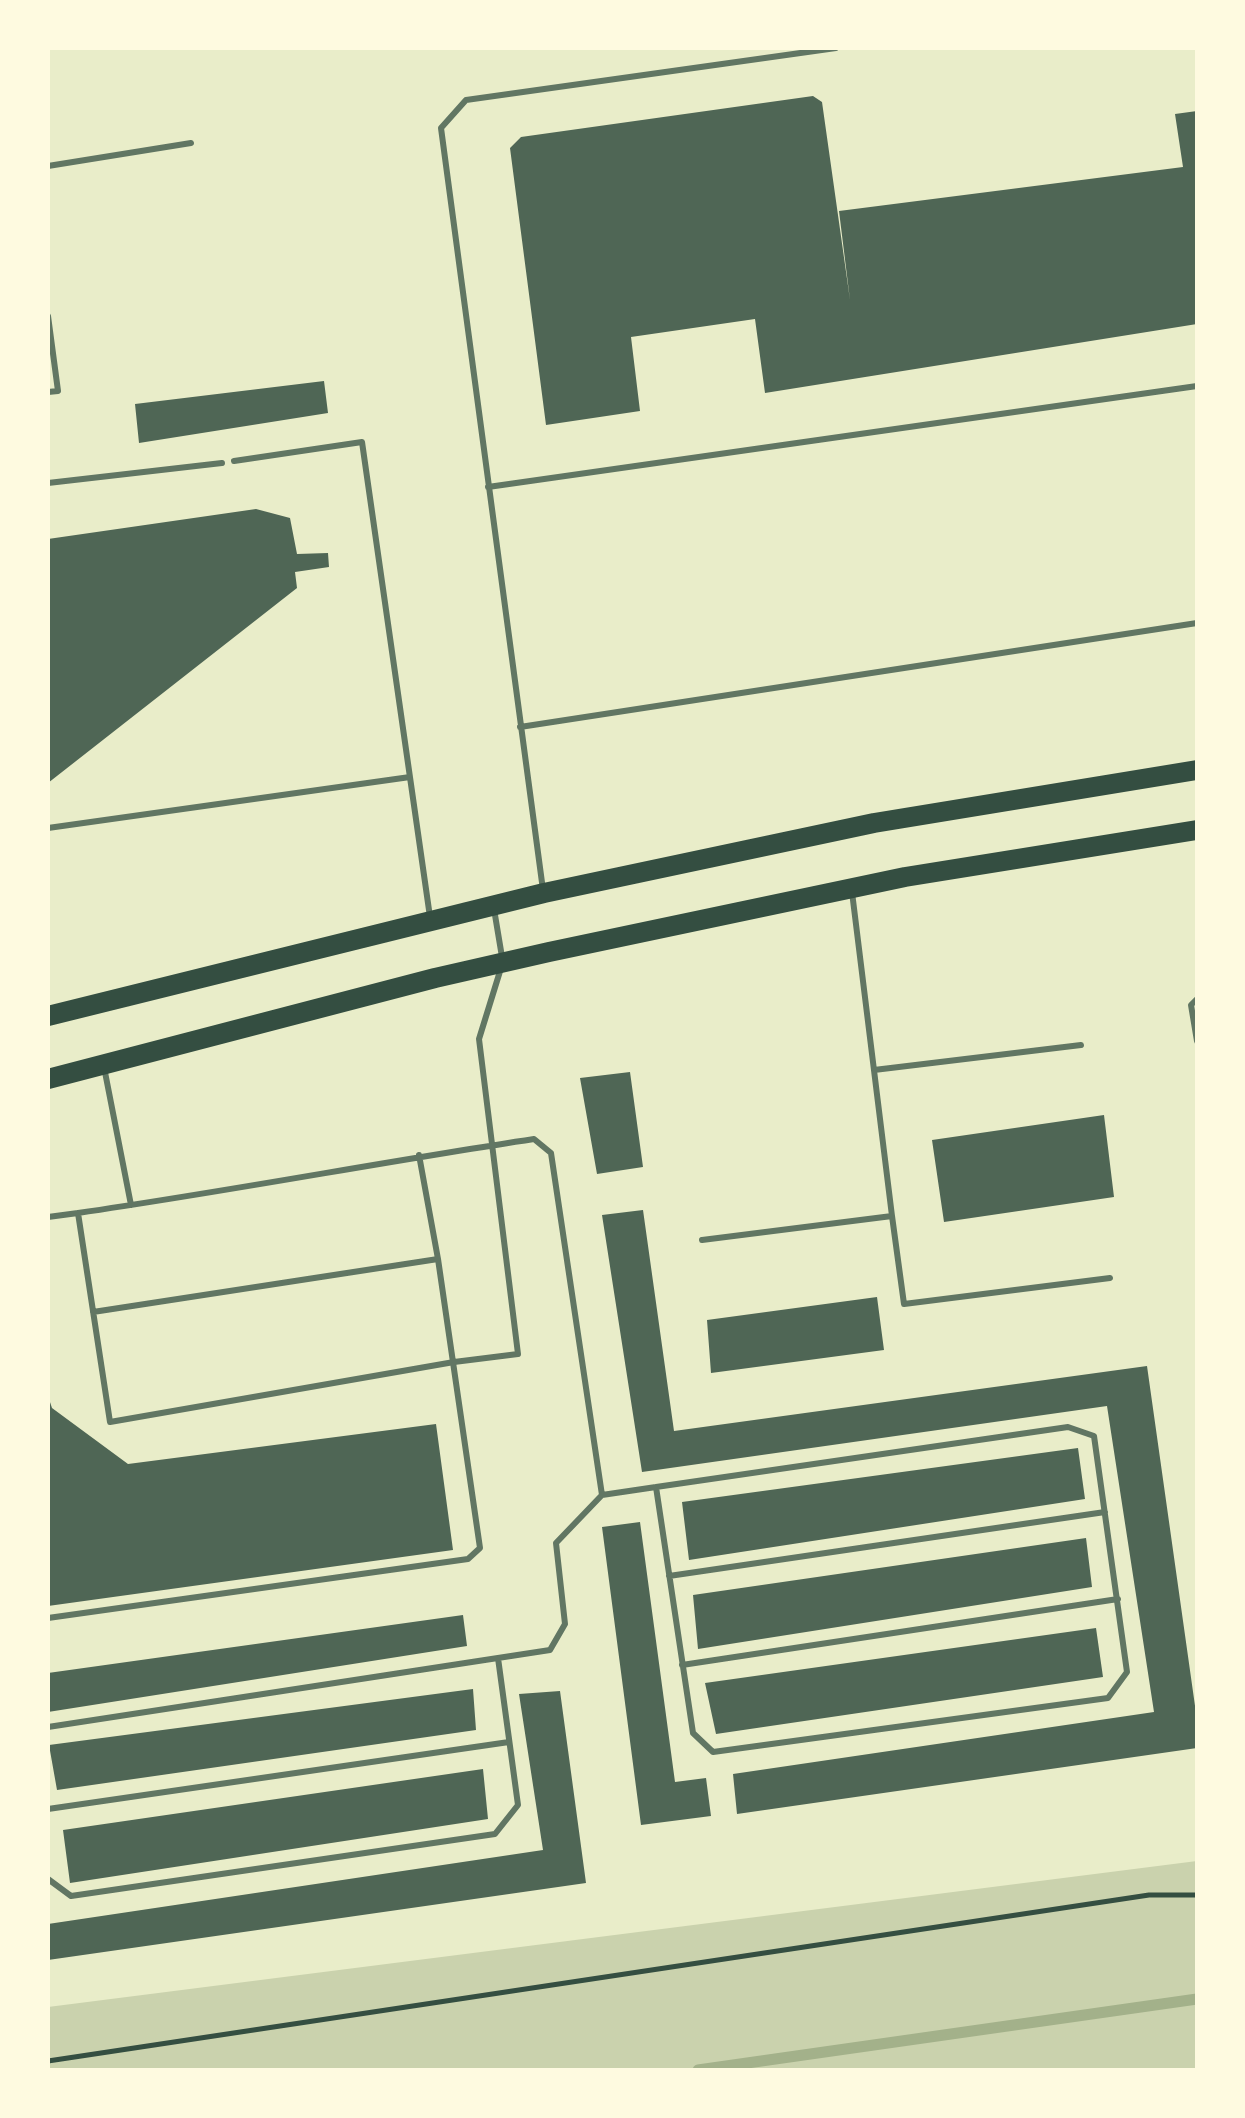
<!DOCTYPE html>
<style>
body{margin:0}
#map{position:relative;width:1245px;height:2118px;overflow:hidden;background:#e9edc9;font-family:Commissioner,sans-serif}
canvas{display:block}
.frame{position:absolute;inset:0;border:50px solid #fefae0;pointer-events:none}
</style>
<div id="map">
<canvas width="1245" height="2118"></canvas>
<div class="frame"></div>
</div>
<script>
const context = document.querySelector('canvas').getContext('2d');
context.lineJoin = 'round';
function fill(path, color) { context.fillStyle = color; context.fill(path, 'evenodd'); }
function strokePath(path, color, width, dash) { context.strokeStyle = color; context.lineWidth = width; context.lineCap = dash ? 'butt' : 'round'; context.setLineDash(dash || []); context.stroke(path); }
fill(new Path2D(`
 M1197,1861v209h-1149v-63z`), '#cad2ad');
strokePath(new Path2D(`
 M698,2070l499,-71`), '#a3b18a', 11);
fill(new Path2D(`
 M813,96l9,6 28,198 -11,-89 344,-44 -8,-53 22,-3v213l-432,69 -10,-74 -124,18 9,74 -94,14 -36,-277 11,-11z
 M324,381l4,32 -189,30 -4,-39z
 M256,509l34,9 7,36 31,-1 1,14 -34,5 2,16 -249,195v-244z
 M630,1072l13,95 -46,7 -17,-96z
 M1104,1115l10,82 -170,25 -12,-82z
 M643,1210l31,221 473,-65 50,354v28l-460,66 -4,-40 421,-62 -47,-306 -465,66 -40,-257z
 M877,1297l7,53 -173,23 -4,-53z
 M48,1396l4,12 76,56 308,-40 17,126 -405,56z
 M1078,1448l7,51 -396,61 -7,-58z
 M640,1522l35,260 31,-4 5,38 -70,9 -39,-298z
 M1086,1538l6,49 -394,62 -5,-54z
 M463,1615l4,31 -419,66v-39z
 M1096,1628l7,49 -387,57 -11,-51z
 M473,1689l3,41 -419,60 -8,-45z
 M560,1691l26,192 -538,77v-36l495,-74 -24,-156z
 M483,1769l5,50 -418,64 -7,-53z`), '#4f6655');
strokePath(new Path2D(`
 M48,2061l1101,-166h48`), '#344e41', 5);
strokePath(new Path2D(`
 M48,166l143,-23
 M48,316l10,75 -10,1
 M234,461l128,-19 68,475
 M48,483l174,-20
 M488,487l709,-101
 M520,727l677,-104
 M48,828l362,-51
 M543,890l-102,-762 25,-28 370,-52
 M494,909l8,48
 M1197,999l-6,6 6,36
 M104,1067l27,138
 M874,1070l207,-25
 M419,1155l19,104
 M892,1216l12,88 206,-26
 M48,1217l30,-4
 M702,1240l190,-24 -40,-324
 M602,1495l54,-8 412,-60 26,9 33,236 -19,26 -395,54 -20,-19 -37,-246
 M669,1576l436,-64
 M48,1618l420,-59 12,-11 -42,-289 -345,53
 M682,1665l436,-66
 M48,1727l502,-77 15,-26 -9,-81 46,-48 -51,-342 -17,-14c-152,23 -304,52 -456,74l32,209 344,-60 64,-8 -39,-315 22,-71
 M48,1809l461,-67
 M48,1879l23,17 424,-62 23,-29 -20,-147`), '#617663', 6);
strokePath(new Path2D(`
 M48,1016l496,-123 330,-70 323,-53
 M48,1079l387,-101 114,-26 356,-75 292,-47`), '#344e41', 20);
</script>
